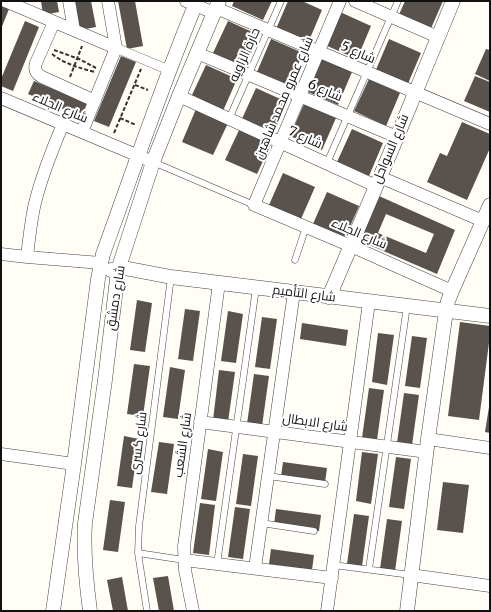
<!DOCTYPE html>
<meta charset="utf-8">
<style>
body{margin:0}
#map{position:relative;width:491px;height:612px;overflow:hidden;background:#fffdf5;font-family:Merriweather,serif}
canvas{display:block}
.frame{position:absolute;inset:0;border:2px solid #111;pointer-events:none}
</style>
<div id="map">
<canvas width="491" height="612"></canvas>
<div class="frame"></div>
</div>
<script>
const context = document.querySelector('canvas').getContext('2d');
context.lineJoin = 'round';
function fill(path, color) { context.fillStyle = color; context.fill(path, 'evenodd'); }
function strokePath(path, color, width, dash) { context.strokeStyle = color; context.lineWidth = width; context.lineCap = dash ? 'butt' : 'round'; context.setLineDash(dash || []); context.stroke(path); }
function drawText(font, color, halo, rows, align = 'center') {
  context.font = font + ' Merriweather,Cairo,serif'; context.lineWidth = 4; context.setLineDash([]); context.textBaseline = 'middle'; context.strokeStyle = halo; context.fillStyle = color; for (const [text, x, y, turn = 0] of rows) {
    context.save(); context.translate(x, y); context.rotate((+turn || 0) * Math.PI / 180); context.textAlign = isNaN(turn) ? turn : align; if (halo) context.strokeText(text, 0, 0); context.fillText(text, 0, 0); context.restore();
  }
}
fill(new Path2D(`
 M41,1h16l2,11 -16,3z
 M75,1h16l5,26 -16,3z
 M118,1h17l8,45 -16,3z
 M234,1h38l-9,19 -31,-14z
 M288,1h14l20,9 -14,33 -32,-14z
 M405,1h38l-14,32 -32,-14z
 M1,6l8,3 -8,20z
 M340,12l31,14 -14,33 -32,-14z
 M25,21l14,6 -26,64 -12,-5v-7z
 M228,21l31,14 -14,32 -32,-14z
 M271,39l32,14 -14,33 -32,-14z
 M389,39l32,14 -14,33 -32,-14z
 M486,49l4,1v31l-15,-7z
 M121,56l15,6 -27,65 -15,-6z
 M320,58l32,14 -14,33 -32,-14z
 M206,65l31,14 -14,32 -32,-14z
 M475,76l15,6v30l-26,-11z
 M369,79l31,14 -14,33 -32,-15z
 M34,81l53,22 -6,14 -53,-23z
 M256,88l31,14 -14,33 -32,-14z
 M304,104l32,14 -14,32 -32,-14z
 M196,109l32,14 -15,32 -31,-13z
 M462,122l28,12v14l-23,52 -40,-18 13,-29 7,3z
 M240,128l32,14 -15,32 -32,-14z
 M352,129l31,14 -14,33 -32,-14z
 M283,173l32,14 -14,32 -32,-14z
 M327,192l32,14 -14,32 -32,-14z
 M379,196l76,34 -18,44 -77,-33zM386,214l48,20 -8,19 -48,-20z
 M137,300l15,3 -7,49 -15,-2z
 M185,309l15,2 -7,50 -15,-2z
 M228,311l15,3 -7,49 -15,-2z
 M262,317l15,2 -7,50 -15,-2z
 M460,322l30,4v9l-11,85 -31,-4z
 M302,323l46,7 -2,16 -46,-7z
 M378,333l16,2 -7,50 -15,-3z
 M412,336l15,2 -7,50 -15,-2z
 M134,364l16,2 -7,50 -16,-2z
 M170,367l15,3 -7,49 -15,-2z
 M219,370l16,2 -7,50 -15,-2z
 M254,374l15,2 -7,50 -15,-2z
 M369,388l15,2 -7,50 -15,-2z
 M404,393l15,2 -7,50 -15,-2z
 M489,407h1v26l-5,-1z
 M124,436l15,3 -7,49 -15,-2z
 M159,442l15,2 -7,50 -16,-2z
 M208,449l15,3 -7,49 -15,-2z
 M362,452l16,2 -7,50 -15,-3z
 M243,454l15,2 -7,50 -15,-2z
 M396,457l15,2 -7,50 -15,-2z
 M283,462l44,6 -2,15 -44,-7z
 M443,482l26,3 -6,48 -26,-3z
 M110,500l15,2 -7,50 -15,-2z
 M200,503l15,2 -6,50 -16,-2z
 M235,507l15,2 -7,50 -15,-2z
 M276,509l45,6 -2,16 -45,-6z
 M354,514l15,2 -7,50 -15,-2z
 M387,519l15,2 -7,50 -15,-2z
 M271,549l43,6 -2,15 -43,-6z
 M168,576l6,35h-15l-6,-33z
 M122,577l6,34h-15l-6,-31z`), '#5a524d');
const service = new Path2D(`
 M229,119l52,-118
 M153,162l101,43
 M327,163l71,-162
 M295,260l11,-33
 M268,476l57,8
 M261,523l53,8
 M138,553l46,7
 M217,564l39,-276
 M333,565l78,10
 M369,569l38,-263
 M147,611l-9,-58 1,-27 32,-249`);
const pedestrian = new Path2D(`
 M116,48l53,22`);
const minor = new Path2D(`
 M5,1l111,47
 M69,1l5,29
 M186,1l28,12
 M340,1l-86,204 97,41 101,45
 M355,1l83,36
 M216,8l274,116
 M54,22l-18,41c-2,6 -1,10 6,14l53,24
 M197,53l200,84
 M179,96l197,90
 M1,98l152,64
 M82,132l34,-84 -8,-47
 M380,177l103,44
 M1,254l26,3 74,6
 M27,257c2,-18 4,-37 8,-54 7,-28 17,-53 28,-79
 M200,422l227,30
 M428,439l62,9
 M1,454l73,10
 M184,560l148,18
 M255,568l39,-276
 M411,575l79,11
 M193,611l-8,-41 -1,-24 35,-263
 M327,611l42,-309`);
const tertiary = new Path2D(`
 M111,270l5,-1 3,-2 52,10 319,39
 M329,297l68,-160 56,-136
 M53,611l21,-147 24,-185 5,-25c31,-85 59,-170 94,-253
 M90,611c-4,-30 -7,-58 -5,-88l20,-143 12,-101 2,-12 34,-105 26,-66 40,-95
 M407,611l21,-172 18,-128 2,-10 4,-10 38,-86`);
strokePath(service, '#444', 7);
strokePath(pedestrian, '#444', 10);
strokePath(minor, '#444', 13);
strokePath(tertiary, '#444', 15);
strokePath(new Path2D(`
 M54,50l25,9 17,9
 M52,54c13,10 27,14 43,18
 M70,77l12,-31
 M135,85l13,5
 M120,118l16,7
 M114,133l27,-64`), '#333', 2, [4, 2]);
strokePath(service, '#fff', 6);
strokePath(pedestrian, '#fff', 9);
strokePath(minor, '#fff', 12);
strokePath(tertiary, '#fff', 14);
drawText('13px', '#111', '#fff', [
 ["شارع 5",358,53,23],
 ["حارة الزاويه",245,55,-66],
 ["شارع 6",325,91,23],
 ["شارع عمرو محمد شاهين",284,98,-67],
 ["شارع الجلاء",60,108,23],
 ["شارع 7",305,138,24],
 ["شارع السواحل",391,149,-67],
 ["شارع الجلاء",359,234,23],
 ["شارع التأميم",304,294,7],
 ["شارع دمشق",116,298,-81],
 ["شارع الابطال",315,423,8],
 ["شارع كسرى",139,443,-83],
 ["شارع الشعب",183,445,-82]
]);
</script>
